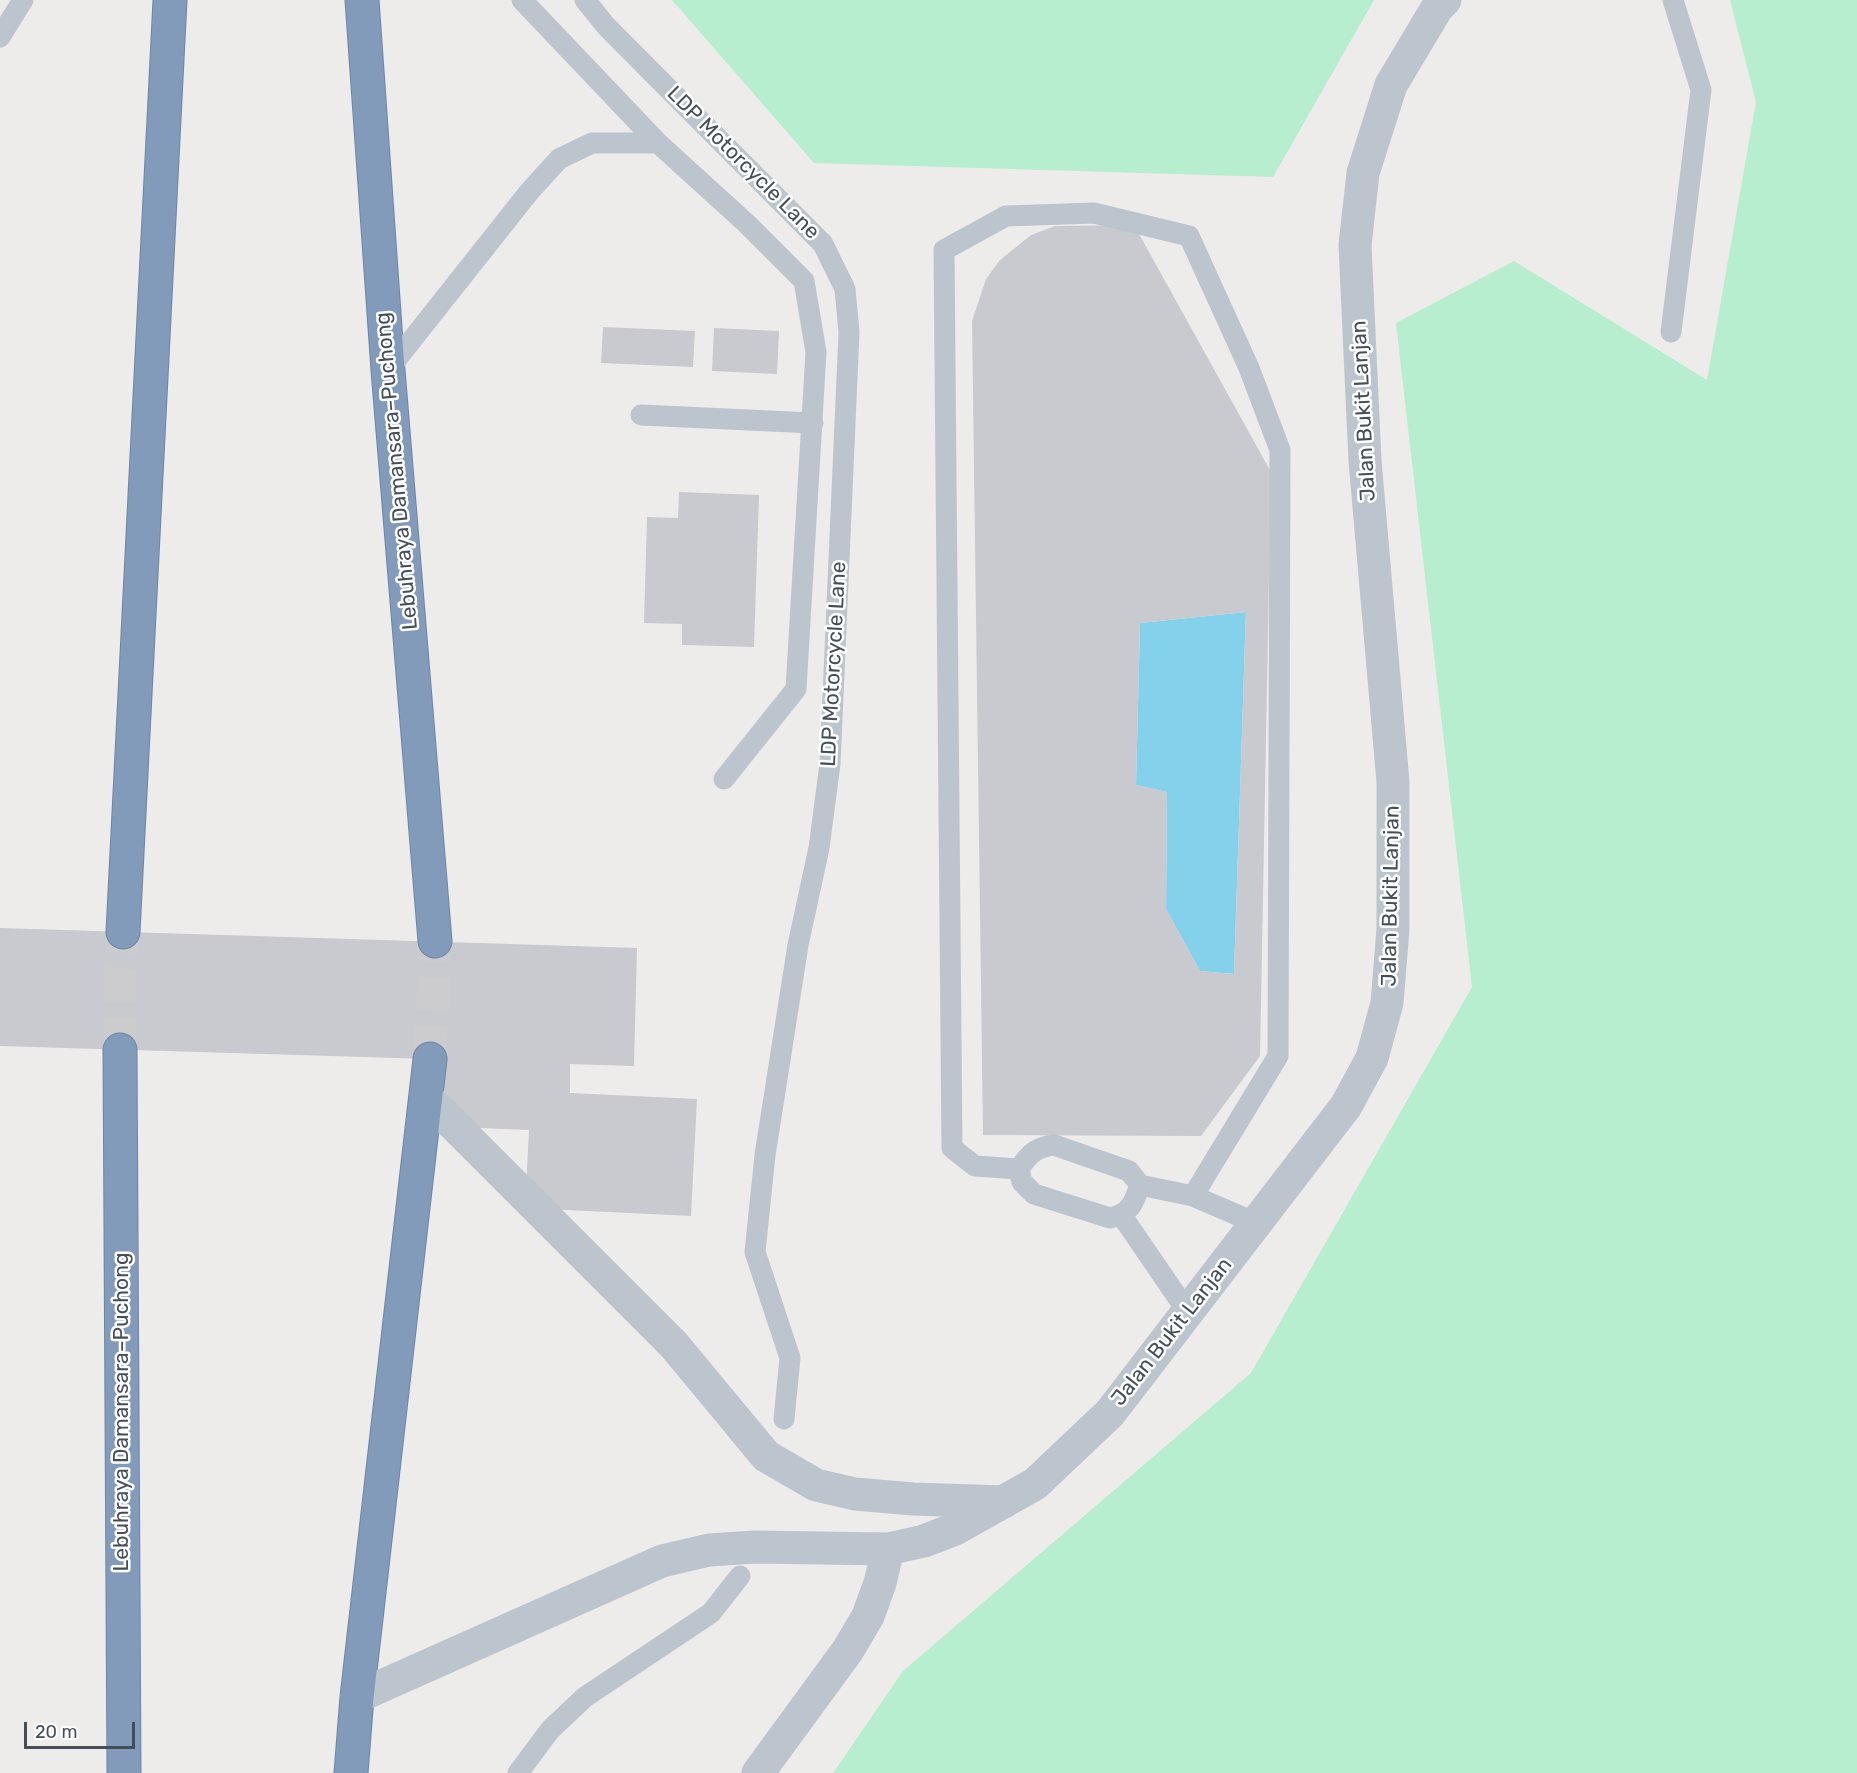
<!DOCTYPE html>
<meta charset="utf-8">
<style>
body{margin:0}
#map{position:relative;width:1857px;height:1773px;overflow:hidden;background:#eeebeb;font-family:Rubik,sans-serif}
canvas{display:block}
.scale{position:absolute;left:24px;top:1722px;width:111px;height:27px;box-sizing:border-box;border:3px solid #444e58;border-top:0;padding-left:8px;font-size:18px;line-height:21px;white-space:nowrap;color:#444e58;-webkit-text-stroke:4px #fff;paint-order:stroke}
</style>
<div id="map">
<canvas width="1857" height="1773"></canvas>
<div class="scale">20 m</div>
</div>
<script>
const context = document.querySelector('canvas').getContext('2d');
context.lineJoin = 'round';
function fill(path, color) { context.fillStyle = color; context.fill(path, 'evenodd'); }
function strokePath(path, color, width, dash) { context.strokeStyle = color; context.lineWidth = width; context.lineCap = dash ? 'butt' : 'round'; context.setLineDash(dash || []); context.stroke(path); }
function drawText(font, color, halo, rows, align = 'center') {
  context.font = font + ' Rubik,sans-serif'; context.lineWidth = 5; context.setLineDash([]); context.textBaseline = 'middle'; context.strokeStyle = halo; context.fillStyle = color; for (const [text, x, y, turn = 0] of rows) {
    context.save(); context.translate(x, y); context.rotate((+turn || 0) * Math.PI / 180); context.textAlign = isNaN(turn) ? turn : align; if (halo) context.strokeText(text, 0, 0); context.fillText(text, 0, 0); context.restore();
  }
}
fill(new Path2D(`
 M672,0h702l-101,177 -459,-14z
 M1730,0h127v1773h-1024l70,-102 348,-298 221,-386 -76,-664 118,-62 193,119 49,-278z`), '#b7eecf');
fill(new Path2D(`
 M1246,612l-12,362 -34,-3 -34,-62 1,-117 -31,-7 4,-162z`), '#84d1eb');
fill(new Path2D(`
 M1134,225l137,247 -11,584 -59,80 -218,-1 -11,-814 14,-42 14,-19 31,-25 24,-9zM1246,612l-12,362 -34,-3 -34,-62 1,-117 -31,-7 4,-162z
 M603,327l92,4 -2,36 -92,-4z
 M714,328l65,3 -2,43 -65,-3z
 M679,492l80,3 -5,152 -72,-2v-21l-38,-1 3,-106 31,1z
 M0,928l637,20 -3,118 -64,-2v29l127,6 -6,117 -166,-8 4,-78 -98,-4 -1,-67 -430,-13z`), '#c8cad0');
strokePath(new Path2D(`
 M120,1050v-79l3,-39
 M430,1059l5,-118`), '#ccccce', 33, [33, 16]);
const motorway = new Path2D(`
 M362,0l26,370 47,571
 M123,932l47,-932
 M120,1050l4,723
 M351,1773l6,-76 73,-638`);
strokePath(motorway, '#6d86a7', 35);
strokePath(new Path2D(`
 M522,0l136,143 88,80 58,58 12,71 -20,337 -72,90
 M585,0l21,26 217,218 22,45 4,43 -19,432 -11,84 -21,97 -33,210 -10,97 35,106 -6,61
 M0,37l23,-37
 M1671,332l30,-242 -28,-90
 M388,370l141,-178 30,-33 33,-16h66
 M641,415l172,8
 M1054,1145l75,26 11,14c-6,18 -10,29 -30,33l-76,-24 -12,-12 -3,-13c10,-15 17,-22 35,-24z
 M1019,1169l-44,-3 -23,-18 -8,-898 62,-34 88,-3 95,23 60,132 31,82 -2,606 -85,140
 M1140,1185l53,11 63,27
 M1122,1216l65,95
 M518,1773l32,-43 35,-33 126,-84 29,-37`), '#bcc5ce', 21);
strokePath(new Path2D(`
 M426,1097l248,248 92,111 50,29 39,9 58,5 91,3
 M357,1697l305,-136 47,-11 46,-3 133,2 36,-8 31,-12 80,-45 75,-71 236,-307 26,-48 15,-55 6,-74v-147l-28,-321 -10,-216 8,-72 28,-88 46,-77 8,-8
 M758,1773l90,-123 20,-34 12,-33 8,-34`), '#bcc5ce', 33);
strokePath(motorway, '#829bbb', 33);
drawText('21px', '#444e58', '#fff', [
 ["LDP Motorcycle Lane",743,163,45],
 ["Jalan Bukit Lanjan",1364,411,-93],
 ["Lebuhraya Damansara–Puchong",397,471,-95],
 ["LDP Motorcycle Lane",834,664,-87],
 ["Jalan Bukit Lanjan",1391,896,-89],
 ["Jalan Bukit Lanjan",1172,1332,-52],
 ["Lebuhraya Damansara–Puchong",122,1412,-90]
]);
</script>
